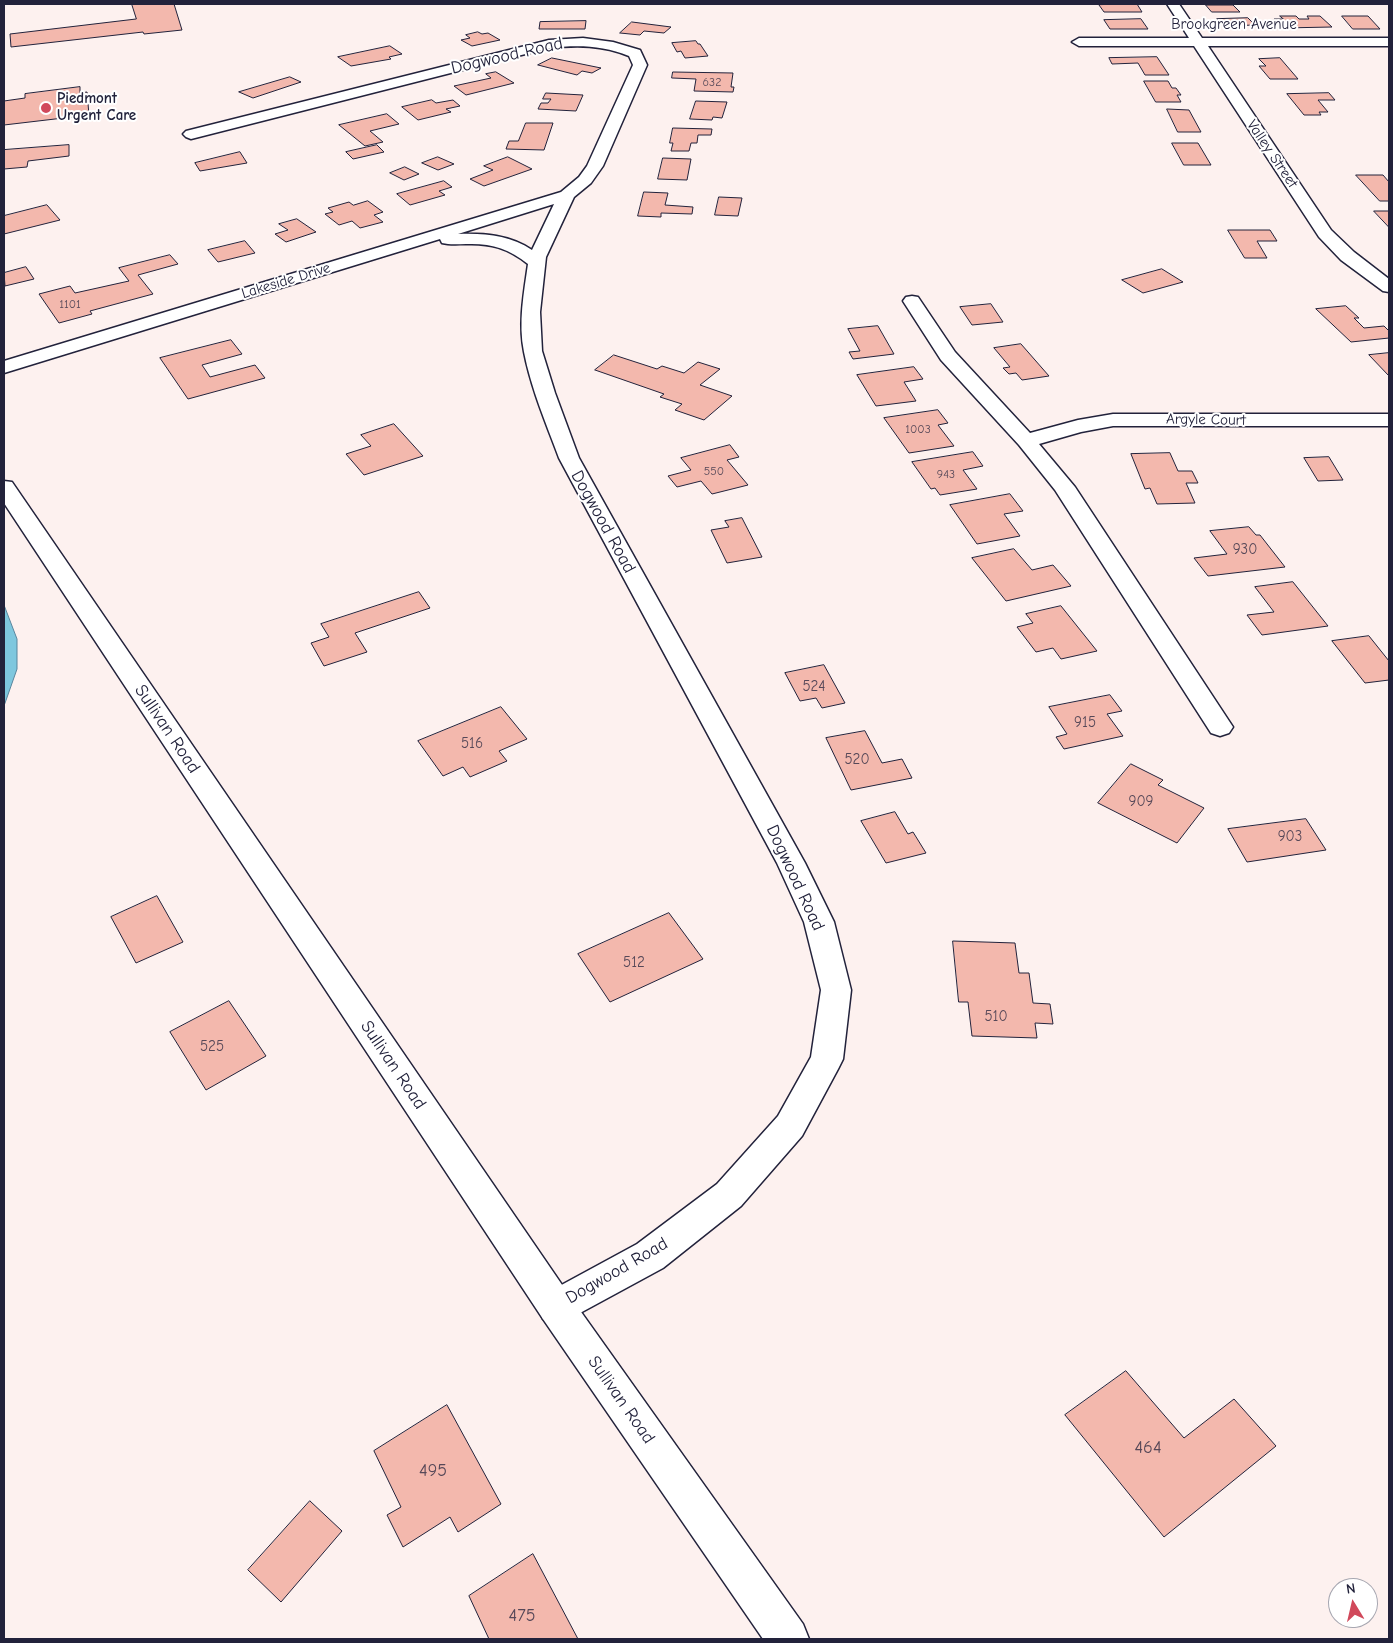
<!DOCTYPE html>
<style>
body{margin:0}
#map{position:relative;width:1393px;height:1643px;overflow:hidden;background:#fdf1ef;font-family:"Comic Neue",sans-serif}
canvas{display:block}
.frame{position:absolute;inset:0;border:5px solid #22223b;pointer-events:none}
.north{position:absolute;left:1328px;top:1578px;width:50px;height:50px;box-sizing:border-box;background:#fff;border:1px solid #a7a7b1;border-radius:50%;rotate:351deg;font-size:14px;font-weight:700;line-height:20px;text-align:center;color:#22223b}
.north::after{content:'';display:block;margin:auto;width:18px;height:22px;background:#d1495b;clip-path:polygon(50% 0,100% 100%,50% 72%,0 100%)}
</style>
<div id="map">
<canvas width="1393" height="1643"></canvas>
<div class="frame"></div>
<div class="north">N</div>
</div>
<script>
const context = document.querySelector('canvas').getContext('2d');
context.lineJoin = 'round';
function fill(path, color) { context.fillStyle = color; context.fill(path, 'evenodd'); }
function strokePath(path, color, width, dash) { context.strokeStyle = color; context.lineWidth = width; context.lineCap = dash ? 'butt' : 'round'; context.setLineDash(dash || []); context.stroke(path); }
function drawText(font, color, halo, rows, align = 'center') {
  context.font = font + ' "Comic Neue",sans-serif'; context.lineWidth = 4; context.setLineDash([]); context.textBaseline = 'middle'; context.strokeStyle = halo; context.fillStyle = color; for (const [text, x, y, turn = 0] of rows) {
    context.save(); context.translate(x, y); context.rotate((+turn || 0) * Math.PI / 180); context.textAlign = isNaN(turn) ? turn : align; if (halo) context.strokeText(text, 0, 0); context.fillText(text, 0, 0); context.restore();
  }
}
const water = new Path2D(`
 M4,605l13,34v30l-13,37z`);
fill(water, '#7ec7de');
strokePath(water, '#59859d', 1);
const building = new Path2D(`
 M132,4h42l8,26 -38,4 -1,-2 -132,15 -1,-13 126,-15z
 M1119,4h18l5,8h-38l-5,-7z
 M1206,5h27l7,7h-28z
 M1280,16h16l3,3h10l-2,-3h13l12,11 -50,1 -8,-9h9z
 M1342,16h26l12,13h-27z
 M1248,18l7,7 -32,1 -6,-7z
 M1141,19l7,10h-38l-6,-9z
 M586,21l-1,8h-46l1,-7z
 M632,22l39,5 -7,6 -20,-2 -4,4 -20,-2z
 M478,32l4,2 6,-1 12,7 -28,6 -11,-6 9,-2 -4,-3z
 M696,41l2,3h2l8,12 -23,2 -4,-7 -4,1 -5,-9z
 M390,46l12,8 -13,3 2,2 -40,7 -13,-9z
 M1157,57l12,18h-24l-7,-12 -26,1 -3,-6z
 M552,58l49,10 -9,5 -10,-2 -5,4 -39,-10z
 M1280,58l18,21h-28l-11,-13h7l-7,-7z
 M496,72l18,11 -48,12 -12,-9 37,-8 -5,-4z
 M673,72l60,1 -2,14h3l-1,5 -39,-1 2,-12 -24,-1z
 M290,77l11,5 -48,16 -14,-6z
 M1144,81h24l4,7h4l5,7h-4l4,7h-25z
 M80,87v6l7,-1 2,23 -85,10v-24l21,-3v-4z
 M546,93l37,2 -7,16 -38,-2 3,-6h7l3,-4h-8z
 M1329,93l6,7h-17l10,12h-9l2,3h-17l-17,-21z
 M432,100l4,3 17,-3 7,6 -14,3 5,3 -33,8 -16,-13z
 M696,101l31,1 -5,16 -9,-1 -1,3 -22,-1z
 M1167,109l22,1 12,22h-23z
 M387,114l12,10 -29,7 13,11 -18,4 -26,-21z
 M526,123h27l-9,27 -38,-1 3,-8h9z
 M673,128l39,1 -1,6h-13l-1,8h-6l-2,8h-18l2,-8h-3z
 M1172,143h26l13,22h-27z
 M69,145v11l-41,5 -1,6 -23,2v-19z
 M377,145l7,7 -31,7 -7,-7z
 M240,152l7,11 -47,8 -5,-8z
 M438,157l16,7 -16,6 -16,-7z
 M508,157l24,12 -48,17 -14,-7 23,-9 -9,-4z
 M663,158l28,1 -4,21 -29,-1z
 M405,167l14,7 -15,6 -14,-7z
 M1356,175h27l6,7v19h-9z
 M444,181l8,6 -13,4 6,4 -35,10 -13,-11z
 M644,192l24,1 -3,12 28,2 -1,7 -31,-1v4l-23,-1z
 M719,197l23,1 -4,18 -23,-1z
 M368,201l15,11 -9,3 9,7 -23,6 -8,-7 -13,4 -14,-11 8,-2 -5,-4 21,-6 4,3z
 M47,205l13,15 -56,14v-18z
 M1374,211h15v16z
 M297,219l19,13 -30,10 -11,-8 13,-4 -9,-6z
 M1228,230h42l7,11h-20l10,17h-22z
 M245,241l10,12 -37,9 -10,-12z
 M170,255l8,9 -40,11 15,19 -63,17 2,3 -33,9 -20,-29 31,-8 5,7 54,-12 -10,-13z
 M26,267l8,12 -29,7 -1,-13z
 M1162,269l21,13 -40,11 -21,-13z
 M991,304l12,18 -31,3 -12,-18z
 M1346,306l13,12h-5l10,10 20,-2 5,5v7l-38,4 -35,-33z
 M878,326l16,28 -41,5 -4,-7 11,-1 -12,-22z
 M231,340l11,14 -40,11 8,12 45,-12 10,13 -77,21 -28,-41z
 M1021,344l28,32 -27,4 -6,-7 -7,1 -6,-6 7,-1 -16,-19z
 M1389,353v23l-20,-21z
 M614,355l43,14 5,-3 22,7 14,-11 22,7 -20,16 32,11 -28,24 -29,-10 7,-6 -22,-7 4,-3 -69,-24z
 M914,367l9,12 -19,3 12,19 -40,5 -19,-31z
 M938,410l10,13 -10,2 16,21 -45,7 -25,-35z
 M394,424l29,32 -59,19 -18,-21 25,-8 -10,-11z
 M730,445l9,12 -12,3 21,25 -36,9 -11,-13 -24,6 -9,-11 23,-6 -10,-12z
 M973,452l10,14 -20,4 14,19 -37,6 -5,-7 -4,1 -19,-27z
 M1170,453l8,18h14l6,12h-12l9,20 -38,1 -7,-16 -5,1 -14,-35z
 M1329,457l14,23 -25,1 -14,-23z
 M1010,494l13,17 -19,3 16,22 -43,8 -27,-39z
 M742,518l20,39 -35,6 -16,-33 18,-3 -4,-6z
 M1249,527l7,8h4l25,32 -77,9 -14,-18 33,-4 -17,-23z
 M1014,549l18,21 21,-5 18,21 -65,15 -34,-43z
 M1293,582l35,44 -66,9 -15,-20 27,-3 -19,-25z
 M419,592l11,16 -75,25 12,19 -43,14 -13,-23 18,-6 -8,-13z
 M1061,606l36,45 -36,8 -8,-11 -17,4 -19,-25 16,-4 -7,-9z
 M1369,636l20,25v19l-24,3 -33,-42z
 M824,665l21,38 -23,5 -6,-10 -16,3 -15,-28z
 M1110,695l12,16 -15,3 16,22 -59,13 -8,-12 11,-3 -18,-27z
 M501,707l26,32 -28,12 8,10 -37,16 -7,-10 -20,9 -25,-35z
 M865,731l17,32 20,-4 10,19 -61,12 -25,-52z
 M1131,764l32,16 -5,5 46,23 -27,35 -79,-40z
 M895,812l13,22 5,-2 13,21 -40,10 -25,-42z
 M1306,819l20,31 -79,12 -19,-33z
 M157,896l26,46 -47,21 -25,-46z
 M669,913l34,46 -93,43 -32,-48z
 M953,941l62,2 4,30h10l4,30 17,1 3,20 -18,-1 2,15 -65,-2 -4,-34h-9z
 M229,1001l37,55 -60,34 -36,-58z
 M1126,1371l58,67 50,-39 42,47 -112,91 -99,-122z
 M447,1405l54,99 -43,28 -8,-15 -47,30 -16,-32 14,-8 -27,-56z
 M310,1501l32,30 -61,71 -33,-32z
 M533,1554l45,85h-89l-20,-43z`);
fill(building, '#f3b8ad');
strokePath(building, '#22223b', 1);
const minor = new Path2D(`
 M1167,4h12l23,34h187v8h-181l123,184 23,22 35,27v13l-6,-1 -42,-31 -22,-23 -125,-191h-115l-7,-4 7,-4h110z
 M583,38l30,4 27,8 7,15 -44,101 -12,17 -17,14 -28,60 -6,55 2,39 13,42 24,65 226,405 29,59 17,68 -8,69 -5,10 -36,67 -61,70 -78,62 -94,51 -13,6 -13,-6 -5,-12 5,-12 94,-51 80,-60 61,-68 33,-59 10,-67 -17,-68 -27,-59 -218,-405c-13,-35 -28,-70 -35,-106 -6,-29 0,-60 4,-88 -20,-16 -38,-21 -62,-20 -8,0 -16,1 -24,-1l-2,-4 -436,134v-12l557,-169 18,-15 8,-11 46,-101 -4,-9c-27,-11 -52,-11 -80,-8l-358,91 -5,-2 -3,-3 3,-3 363,-91zM554,204l-22,46c-22,-15 -48,-17 -74,-16z
 M912,296l6,1 37,55 75,81 48,-13 35,-6h276v12h-276l-32,6 -42,12 36,43 154,234 4,6 -4,6 -9,3 -9,-3 -156,-243 -36,-45 -78,-85 -38,-59 3,-4z`);
const primary = new Path2D(`
 M4,481l8,1 557,813 234,329 6,15h-46l-220,-320 -539,-816z`);
strokePath(minor, '#22223b', 3);
strokePath(primary, '#22223b', 3);
fill(minor, '#fff');
fill(primary, '#fff');
for (const [x, y, r, color] of [
 [46,108,6,"#d1495b"]
]) { const dot = new Path2D(); dot.arc(x, y, r, 0, 2 * Math.PI); context.fillStyle = color; context.fill(dot); strokePath(dot, '#fff', 2); }
drawText('12px', '#564858', null, [
 ["632",712,83],
 ["1101",70,305],
 ["1003",918,430],
 ["550",714,472],
 ["943",946,475]
]);
drawText('15px', '#22223b', '#fff', [
 ["Brookgreen Avenue",1234,25],
 ["Valley Street",1272,154,56],
 ["Lakeside Drive",286,281,-17],
 ["Argyle Court",1206,420,1]
]);
drawText('bold 15px', '#22223b', '#fff', [
 ["Piedmont",57,99],
 ["Urgent Care",57,116]
], 'left');
drawText('15px', '#564858', null, [
 ["930",1245,550],
 ["524",814,687],
 ["915",1085,723],
 ["516",472,744],
 ["520",857,760],
 ["909",1141,802],
 ["903",1290,837],
 ["512",634,963],
 ["510",996,1017],
 ["525",212,1047]
]);
drawText('18px', '#22223b', '#fff', [
 ["Dogwood Road",507,56,-13],
 ["Dogwood Road",603,522,61],
 ["Sullivan Road",167,729,56],
 ["Dogwood Road",795,878,65],
 ["Sullivan Road",393,1065,56],
 ["Dogwood Road",617,1271,-30],
 ["Sullivan Road",621,1400,55]
]);
drawText('18px', '#564858', null, [
 ["464",1148,1448],
 ["495",433,1471],
 ["475",522,1616]
]);
</script>
